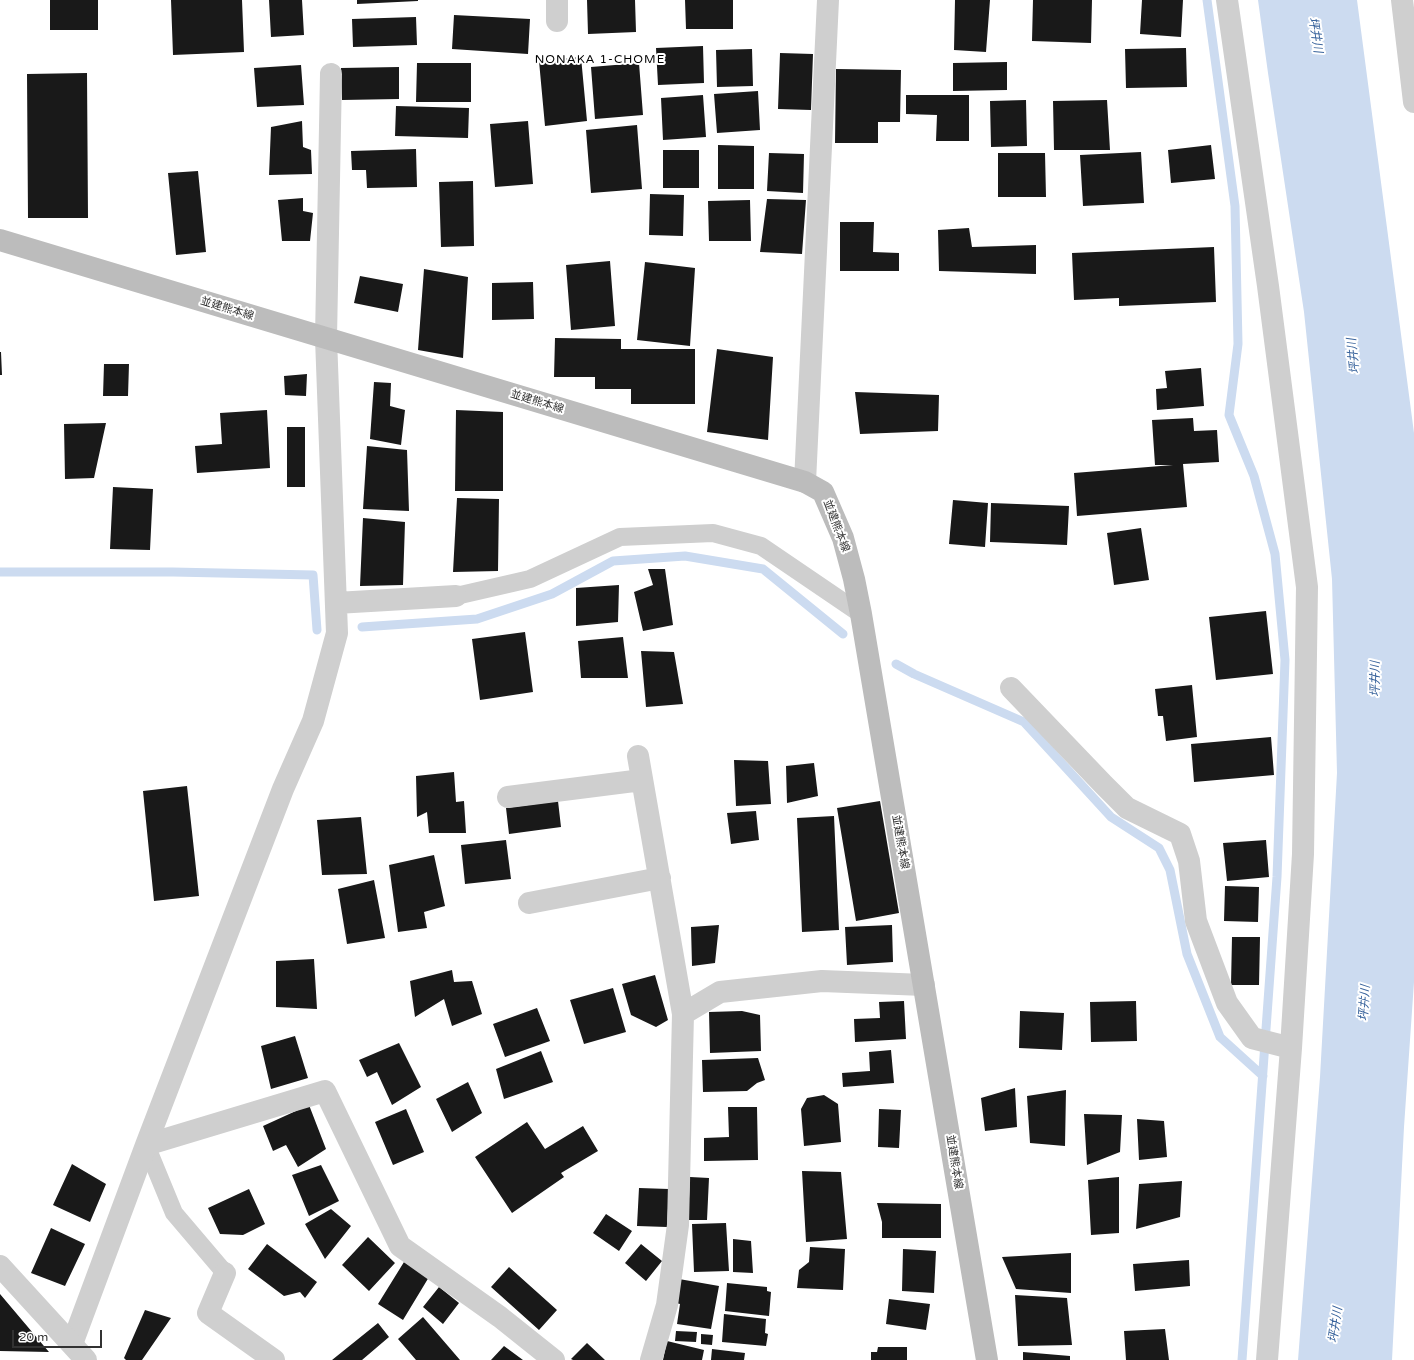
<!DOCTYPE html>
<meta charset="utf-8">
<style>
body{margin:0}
#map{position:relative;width:1414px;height:1360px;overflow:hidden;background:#fff;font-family:"Varela Round",sans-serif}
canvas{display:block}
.scale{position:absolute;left:12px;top:1330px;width:90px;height:18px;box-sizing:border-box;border:2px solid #323232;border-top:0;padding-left:5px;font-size:12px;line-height:14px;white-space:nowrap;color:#323232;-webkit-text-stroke:3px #fff;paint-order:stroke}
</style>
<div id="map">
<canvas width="1414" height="1360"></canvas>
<div class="scale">20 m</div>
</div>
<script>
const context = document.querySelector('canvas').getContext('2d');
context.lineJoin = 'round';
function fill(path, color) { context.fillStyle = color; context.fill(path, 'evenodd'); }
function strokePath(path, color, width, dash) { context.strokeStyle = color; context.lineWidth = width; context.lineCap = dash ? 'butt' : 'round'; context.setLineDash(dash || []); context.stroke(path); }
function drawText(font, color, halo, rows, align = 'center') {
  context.font = font + ' "Varela Round","Noto Sans JP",sans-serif'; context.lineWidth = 4; context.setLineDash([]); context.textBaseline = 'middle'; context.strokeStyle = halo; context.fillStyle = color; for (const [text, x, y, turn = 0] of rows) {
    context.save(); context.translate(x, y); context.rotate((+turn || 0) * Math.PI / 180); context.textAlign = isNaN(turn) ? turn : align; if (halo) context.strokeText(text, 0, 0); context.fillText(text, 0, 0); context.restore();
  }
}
fill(new Path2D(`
 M1258,0h99l57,433v549l-10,145 -12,233h-94l22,-283 17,-304 -5,-194 -28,-267 -36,-239z`), '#ccdbf0');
strokePath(new Path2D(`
 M1207,0l28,206 3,138 -9,71 25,61 21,78 10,106 -8,217 -35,483
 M0,572h173l140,3 4,55
 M362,627l115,-8 75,-25 61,-33 72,-5 78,13 80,65
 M896,664l18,10 110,48 87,95 48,31 11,22 17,84 33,83 43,39`), '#ccdbf0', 9);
fill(new Path2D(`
 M50,0h48v30h-48z
 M171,0h71l2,52 -71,3z
 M269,0h33l2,35 -33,2z
 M357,0h61v1l-61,3z
 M587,0h48l1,32 -48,2z
 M685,0h48v29h-47z
 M955,0h35l-4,52 -32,-2z
 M1033,0h59l-1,43 -59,-2z
 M1142,0h41l-2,37 -41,-3z
 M454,15l76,4 -2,35 -76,-5z
 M416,17l1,28 -64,2 -1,-28z
 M703,46l1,37 -46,2 -2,-37z
 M1186,48l1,39 -61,1 -1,-39z
 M752,49l1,37 -36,1 -1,-37z
 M780,53l33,1 -2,56 -33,-1z
 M581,57l6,64 -42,5 -6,-65z
 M1007,62v28l-54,1v-28z
 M417,63h54v39h-55z
 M639,63l4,52 -48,4 -4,-52z
 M301,65l3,40 -47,2 -3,-39z
 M399,67v32l-57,1 -1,-32z
 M836,69l65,1 -1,52h-22v21h-43z
 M87,73l1,145h-60l-1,-144z
 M758,91l2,39 -43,3 -3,-39z
 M703,95l3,42 -43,3 -2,-42z
 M906,95h63v46h-33l1,-26 -31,-1z
 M1026,100l1,46 -36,1 -1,-46z
 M1107,100l3,50h-56l-1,-49z
 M396,106l73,2 -1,30 -73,-2z
 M302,121l1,26 8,3 1,24 -43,1 2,-48z
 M528,121l5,63 -38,3 -5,-63z
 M637,125l5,64 -51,4 -5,-63z
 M718,145l36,1v43h-36z
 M1211,145l4,34 -44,4 -3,-33z
 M416,149l1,38 -50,1 -1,-18h-14l-1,-19z
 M663,150h36v38h-36z
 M1141,152l3,51 -61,3 -3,-51z
 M769,153l35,1 -1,39 -36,-2z
 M998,153h47l1,44h-48z
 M198,171l8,81 -30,3 -8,-82z
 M473,181l1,65 -33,1 -2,-65z
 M650,194l34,1 -1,41 -34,-1z
 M303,198v13l10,2 -3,28h-28l-4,-41z
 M767,199l39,1 -4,54 -42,-2z
 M750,200l1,41h-42l-1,-40z
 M840,222h34l-1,30 26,1v18h-59z
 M969,228l3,19 64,-2v29l-97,-3 -1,-41z
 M1214,247l2,55 -97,4v-8l-45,2 -2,-47z
 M610,261l5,65 -44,4 -5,-65z
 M645,262l50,6 -5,78 -53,-6z
 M424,269l44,8 -5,81 -45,-8z
 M360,276l43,8 -5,28 -44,-9z
 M533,282l1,37 -42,1v-37z
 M555,338l66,1v10h74v55h-64v-15h-36v-12h-41z
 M717,349l56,8 -5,83 -61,-8z
 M0,352h1l1,23h-2z
 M104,364h25l-1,32h-25z
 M1201,368l3,38 -47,4 -1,-21 11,-1 -2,-17z
 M307,374l-1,22 -21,-1 -1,-19z
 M374,382l17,1 -1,23 15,4 -4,35 -31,-6z
 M855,392l84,3 -1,36 -78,3z
 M267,410l3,58 -73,5 -2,-27 27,-2 -2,-31z
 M456,410l47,2v79h-48z
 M1193,418l1,13 23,-1 2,32 -36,2 4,43 -110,9 -3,-43 99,-8h-18l-3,-45z
 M106,423l-12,55 -29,1 -1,-55z
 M287,427h18v60h-18z
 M367,446l40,4 2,61 -46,-2z
 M113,487l40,2 -3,61 -40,-1z
 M457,498l42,1 -1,72 -45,1z
 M953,500l35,3 -3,44 -36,-3z
 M991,503l78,3 -2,39 -77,-3z
 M363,518l42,4 -2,63 -43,1z
 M1141,528l8,52 -35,5 -7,-52z
 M648,569h17l8,56 -30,6 -9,-39 19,-7z
 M619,585l-1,37 -42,4v-38z
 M1266,611l7,63 -57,6 -7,-63z
 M525,632l8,60 -53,8 -8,-61z
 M623,637l5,41h-47l-3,-37z
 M641,651l33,1 9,52 -37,3z
 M1192,685l5,52 -31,4 -3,-25h-5l-3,-27z
 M1271,737l3,38 -80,7 -3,-38z
 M734,760l34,1 3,43 -35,2z
 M814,763l4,33 -31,7 -1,-37z
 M454,772l2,30 8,-1 2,32h-37l-2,-21 -10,5 -1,-41z
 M187,786l12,110 -45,5 -11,-110z
 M558,801l3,26 -52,7 -3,-26z
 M880,801l19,112 -43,8 -19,-113z
 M756,811l3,29 -28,4 -4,-31z
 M834,816l5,114 -37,2 -5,-114z
 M361,817l6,57 -45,1 -5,-55z
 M506,840l5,39 -46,5 -4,-39z
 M1266,840l3,37 -42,4 -4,-38z
 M434,855l11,51 -21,6 3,16 -29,4 -9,-67z
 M374,880l11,58 -38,6 -9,-55z
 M1225,886l34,1 -1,35 -34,-1z
 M719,925l-4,38 -23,3 -1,-39z
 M892,925l1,37 -46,3 -2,-38z
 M1232,937h28l-1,48h-28z
 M314,959l3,50 -41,-2v-46z
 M452,970l2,12 18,-1 10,33 -30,12 -8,-27 -29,18 -5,-36z
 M655,975l13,45 -12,7 -25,-12 -9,-31z
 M613,988l13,44 -42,12 -14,-44z
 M904,1001l2,38 -51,3 -1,-23 26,-1 -1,-16z
 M1136,1001l1,40 -46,1 -1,-40z
 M537,1008l13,33 -45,16 -12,-33z
 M742,1011l18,4 1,36 -51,2 -1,-41z
 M1020,1011l44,2 -2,37 -43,-2z
 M295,1036l13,42 -37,11 -10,-43z
 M399,1043l22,44 -29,18 -15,-33 -10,5 -8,-17z
 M891,1050l3,33 -51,4 -1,-14 28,-2 -1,-19z
 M541,1051l12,31 -49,17 -8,-30z
 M758,1058l7,22 -8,3 -10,8 -44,1 -1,-32z
 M468,1082l14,31 -30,19 -16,-33z
 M1015,1088l2,39 -32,4 -4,-33z
 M1066,1090l-1,56 -35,-3 -3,-47z
 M824,1095l14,9 3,38 -37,4 -3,-37 6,-11z
 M309,1105l17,44 -28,18 -12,-22 -13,6 -10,-25z
 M728,1107h29l1,53 -54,1v-23l25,-1z
 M406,1109l18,43 -31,13 -18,-43z
 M879,1109l22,1 -2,38 -21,-1z
 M1084,1114l38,1 -2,37 -33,13z
 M1137,1119l27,2 3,36 -28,3z
 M527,1122l18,27 38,-23 15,25 -37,22 3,4 -52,36 -37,-56z
 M72,1164l34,20 -16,38 -37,-17z
 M321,1165l18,36 -30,15 -17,-41z
 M802,1171l39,1 6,67 -41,3z
 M690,1177l19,1 -2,42h-19z
 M1119,1177v56l-28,2 -3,-55z
 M1182,1181l-2,36 -44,12 3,-45z
 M639,1188l30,1 -2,38 -30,-1z
 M249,1189l16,35 -22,11 -23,-1 -12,-26z
 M877,1203l64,1v34h-59v-16z
 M331,1209l20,17 -26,33 -20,-35z
 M606,1214l26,17 -13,20 -26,-18z
 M726,1223l3,48 -35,1 -2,-48z
 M51,1228l34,16 -20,42 -34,-13z
 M368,1237l27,26 -26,28 -27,-26z
 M733,1239l18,2 2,32 -20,-1z
 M267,1244l50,38 -12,16 -5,-6 -16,4 -36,-27z
 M641,1244l21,17 -16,20 -21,-18z
 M810,1247l35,2 -2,41 -46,-2 2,-18 10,-8z
 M903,1249l33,2 -2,42 -32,-2z
 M1071,1253v40l-55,-4 -14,-32z
 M1189,1260l1,26 -55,5 -2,-27z
 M404,1262l25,15 -26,43 -25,-16z
 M509,1267l48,43 -18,20 -48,-43z
 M679,1279l40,7 -8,43 -34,-5 3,-20 -4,-1z
 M727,1283l40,4v4l4,1 -2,24 -44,-5z
 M439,1287l20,16 -16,21 -20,-17z
 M0,1294l49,58 -49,-1z
 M1015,1295l52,3 5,47 -54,1z
 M889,1299l41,5 -4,26 -40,-6z
 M145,1310l26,8 -29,42h-16l-2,-2z
 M724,1314l42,5 -1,14 3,1 -2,12 -44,-4z
 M423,1317l37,43h-44l-18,-21z
 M378,1323l11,14 -27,23h-30z
 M1165,1329l4,31h-43l-2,-29z
 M676,1331l21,1 -1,10 -21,-1z
 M701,1334l12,1 -1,10 -11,-1z
 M667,1341l37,9 -2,10h-39z
 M587,1343l18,17h-32l-2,-1z
 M504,1346l19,14h-32z
 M878,1347h29v13h-36v-8h6z
 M712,1349l33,4 -1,7h-33z
 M1023,1352l47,4v4h-47z`), '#191919');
strokePath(new Path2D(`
 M456,596l74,-17 90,-42 93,-4 48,13 100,68
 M146,1145l28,68 51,60`), '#cfcfcf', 18);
strokePath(new Path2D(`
 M1227,0l41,286 39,301 -4,267 -12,194 -24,312
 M1402,0l12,102
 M557,21v-21
 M805,482l23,-482
 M336,603l120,-7
 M1011,688l92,96 24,24 53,26 9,27 7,60 31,82 25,35 39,10
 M638,756l45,258
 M508,797l134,-17
 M529,903l131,-25
 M146,1145l179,-54 75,155 100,71 54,43
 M225,1273l-17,40 66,47
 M72,1344l74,-199 137,-356 30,-68 24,-88 -11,-295 5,-264
 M651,1360l16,-55 11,-80 5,-211 37,-22 102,-11 102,4`), '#cfcfcf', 22);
strokePath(new Path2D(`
 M0,1266l86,94`), '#cfcfcf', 22);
strokePath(new Path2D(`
 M0,240l805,242 18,10 20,46 11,41 7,35 126,746`), '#bcbcbc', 22);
drawText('11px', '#323232', '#fff', [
 ["並建熊本線",227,309,17],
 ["並建熊本線",537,402,17],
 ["並建熊本線",836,526,69],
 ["並建熊本線",900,842,80],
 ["並建熊本線",954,1162,81]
]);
drawText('italic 12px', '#38639c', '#fff', [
 ["坪井川",1315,35,81],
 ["坪井川",1354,356,-96],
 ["坪井川",1376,679,-90],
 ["坪井川",1365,1003,-86],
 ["坪井川",1336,1325,-82]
]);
context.letterSpacing = '1px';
drawText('12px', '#000', '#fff', [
 ["NONAKA 1-CHOME",600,60]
]);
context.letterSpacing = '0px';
</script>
